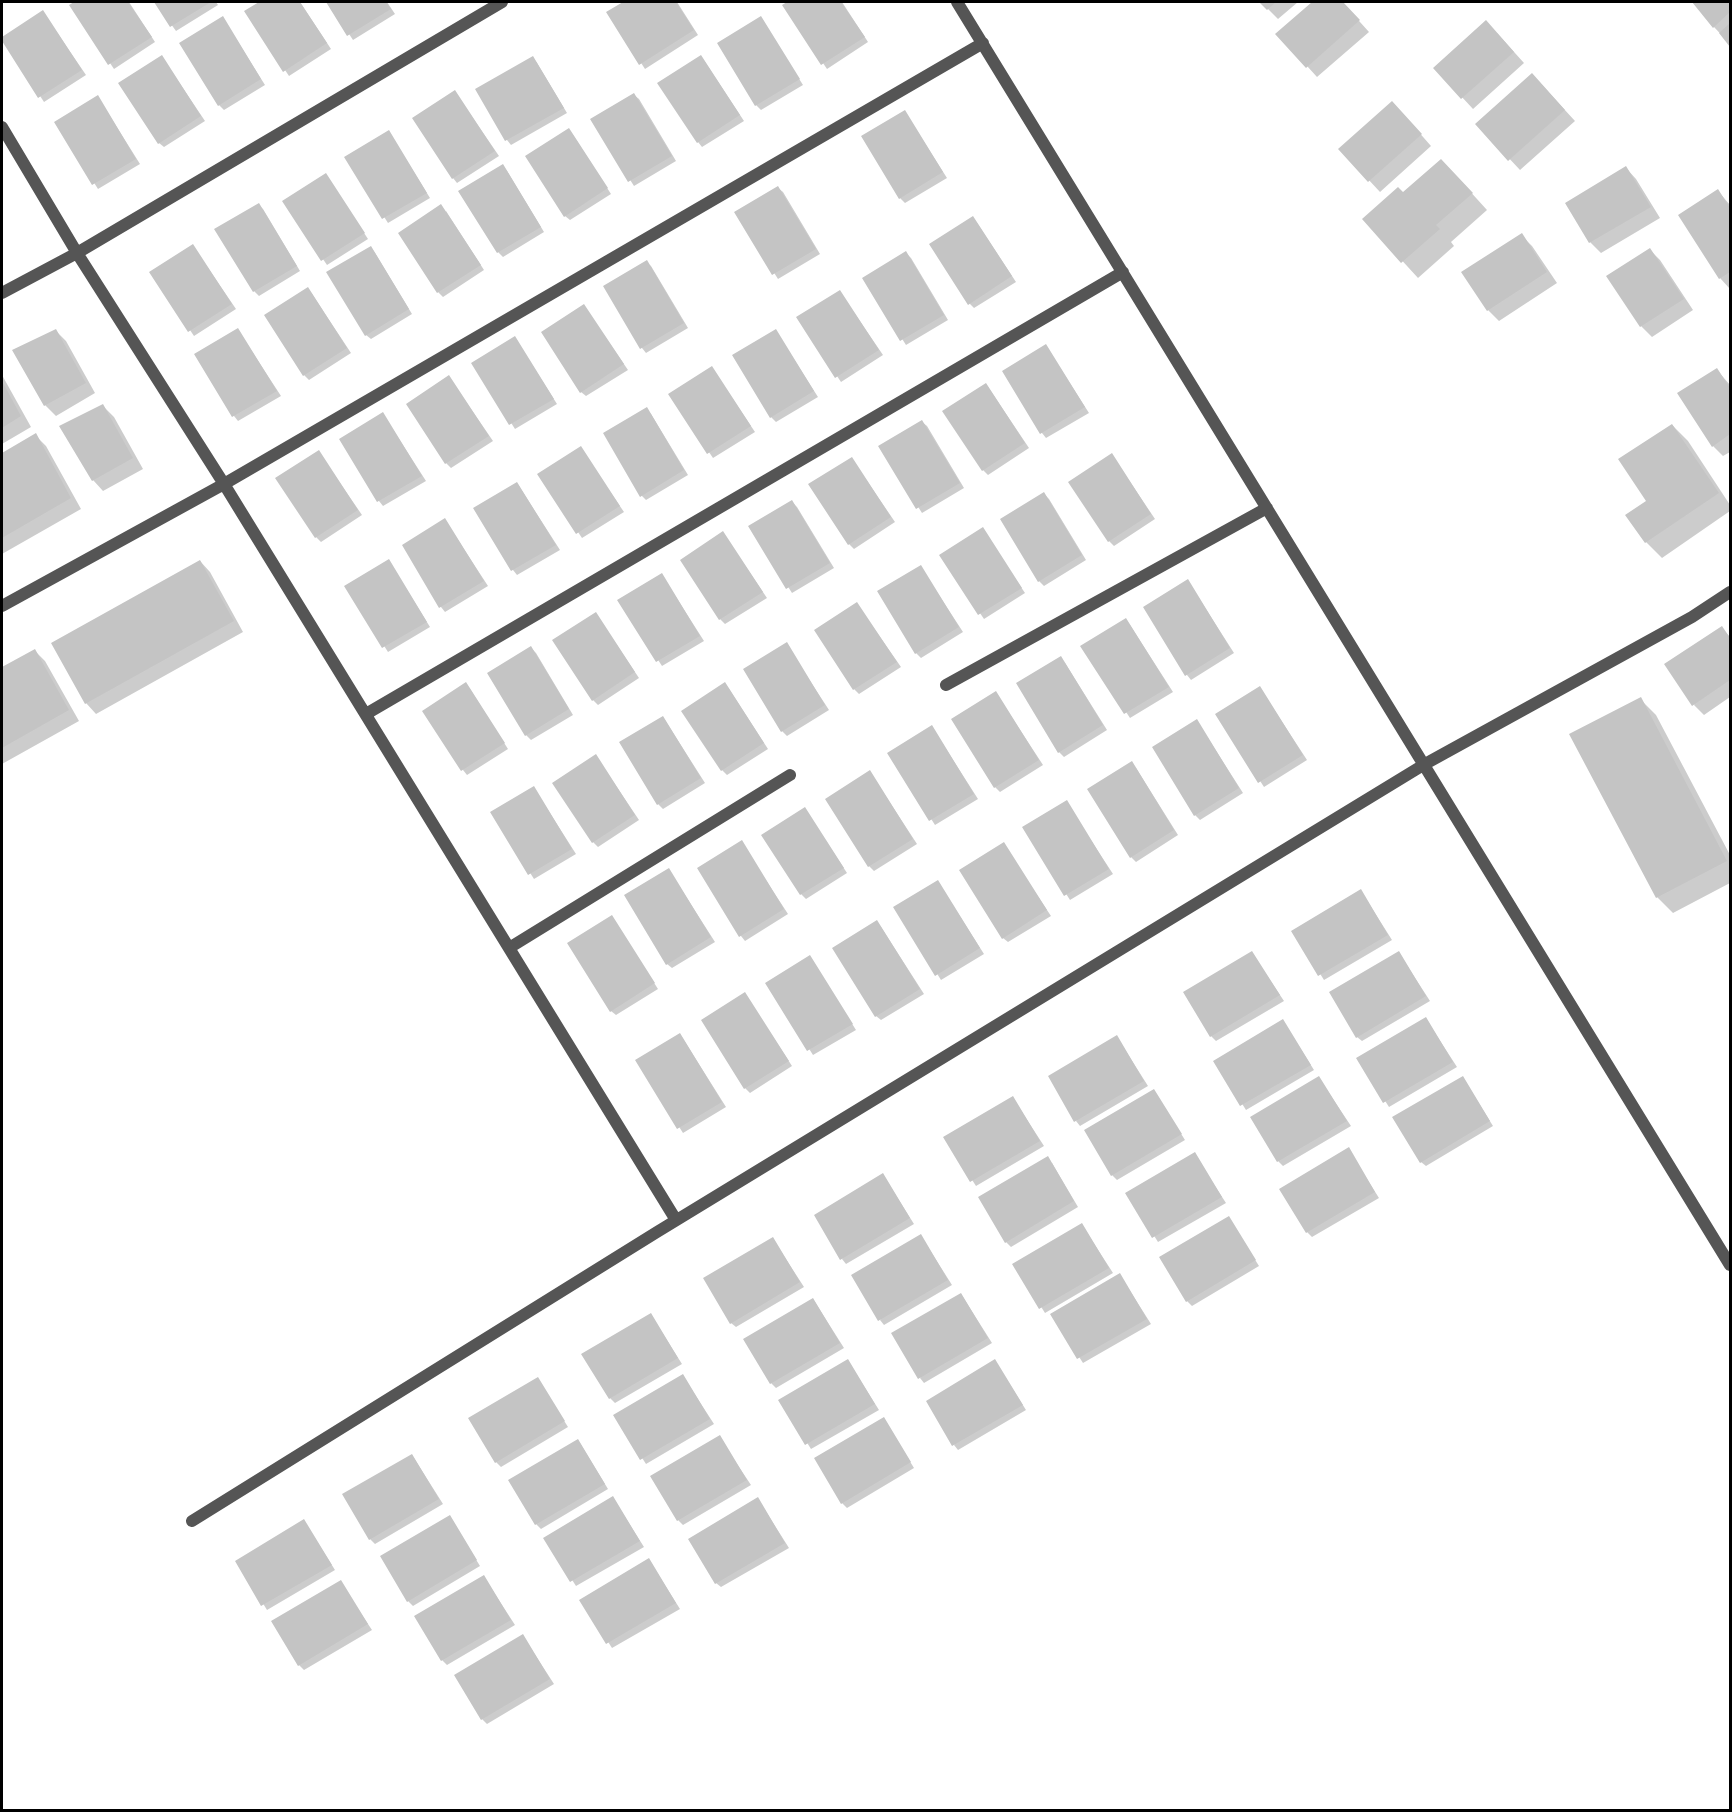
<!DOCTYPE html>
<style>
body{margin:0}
#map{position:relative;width:1732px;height:1812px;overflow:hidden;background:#fff;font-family:Jost,sans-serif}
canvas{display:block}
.frame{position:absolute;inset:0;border:3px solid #000;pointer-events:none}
</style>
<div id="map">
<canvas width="1732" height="1812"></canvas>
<div class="frame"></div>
</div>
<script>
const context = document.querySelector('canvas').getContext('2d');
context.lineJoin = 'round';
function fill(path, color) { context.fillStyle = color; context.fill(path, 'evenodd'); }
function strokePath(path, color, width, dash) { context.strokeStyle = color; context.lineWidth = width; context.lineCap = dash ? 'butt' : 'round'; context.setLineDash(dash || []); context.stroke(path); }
fill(new Path2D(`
 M76,2h53l26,40 -41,27 -43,-64z
 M155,2h61l2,3 -42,26z
 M262,2h38l31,47 -42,27 -43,-64z
 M328,2h59l8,12 -42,26z
 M626,2h51l21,33 -53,34 -37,-57z
 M789,2h53l26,40 -41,27 -43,-64z
 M1261,2h37l-20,17z
 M1315,2h27l27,30 -52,45 -39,-43z
 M1694,2h36v42l-16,-17z
 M43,12l43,63 -42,27 -42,-64z
 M223,18l42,67 -41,25 -5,-5z
 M761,18l42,67 -42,25 -5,-5z
 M1497,33l27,30 -51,46 -38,-41z
 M701,56l43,65 -42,26 -4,-5z
 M162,57l43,64 -41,26 -5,-4z
 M533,58l4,5 30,50 -56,32 -4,-5 -30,-50z
 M1542,85l33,36 -55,49 -43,-46z
 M455,92l44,64 -42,27 -4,-5z
 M634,95l5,4 37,62 -42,25 -42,-66z
 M98,97l42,67 -42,25 -42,-66z
 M905,112l42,66 -42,25 -5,-5z
 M1402,113l29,33 -51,46 -40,-43z
 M389,132l41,66 -42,25 -42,-66z
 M573,135l38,59 -41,26 -5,-4z
 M502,166l5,5 37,61 -41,25 -5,-5z
 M1626,168l10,11 24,39 -59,35 -11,-11z
 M326,175l42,64 -41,26 -43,-63z
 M1457,177l30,33 -36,32 3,4 -36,32 -54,-59 39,-25z
 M778,188l5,4 37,62 -42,25 -42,-66z
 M1718,191l12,14v84l-10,-11z
 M258,205l5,4 37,62 -41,25 -5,-5z
 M446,211l38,59 -41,27 -5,-5z
 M977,223l39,59 -42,26 -4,-4z
 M1521,235l11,11 25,37 -58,38 -11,-11z
 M193,246l43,63 -42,27 -43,-64z
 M371,248l4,5 37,61 -41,25 -5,-4z
 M1650,250l10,10 33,50 -41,27 -11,-11 -33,-49z
 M906,253l5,5 37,62 -42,25 -42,-66z
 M646,262l5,4 37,62 -42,25 -4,-5 -37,-61z
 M840,292l43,63 -42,27 -43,-64z
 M312,294l39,59 -42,27 -5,-5z
 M584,306l44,64 -42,26 -5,-4z
 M238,330l43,66 -43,25 -4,-5z
 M56,331l10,10 29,52 -39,23 -11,-11 -31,-54z
 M776,331l42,66 -42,25 -5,-5z
 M515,338l42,66 -42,25 -42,-66z
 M1046,346l43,67 -43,25 -4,-5 -37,-62z
 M712,368l43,64 -42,26 -43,-63z
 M1717,370l13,15v67l-7,4 -10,-10z
 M2,375l29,52 -29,17z
 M449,377l44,64 -42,27 -5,-5z
 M986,384l43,64 -41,27 -5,-5z
 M103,406l11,11 29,52 -40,22 -10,-11z
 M646,409l5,5 37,61 -42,25 -4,-4z
 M383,414l43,67 -43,25 -4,-5 -37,-61z
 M922,422l5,4 37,62 -42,25 -42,-66z
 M1672,425l16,16 42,64v6l-68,47 -16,-16 2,-41z
 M35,435l11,11 35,63 -79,45v-100z
 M580,448l44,64 -42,26 -43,-64z
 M318,451l44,64 -41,27 -5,-5z
 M1112,455l43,64 -41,27 -5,-5z
 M852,459l43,63 -41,27 -5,-5z
 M517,483l43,67 -43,25 -4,-5 -37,-61z
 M1044,494l5,5 37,61 -42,26 -5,-5z
 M792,502l5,5 37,61 -42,25 -42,-66z
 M445,520l43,66 -43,26 -4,-5z
 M982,529l43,64 -41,26 -43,-63z
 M723,533l44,65 -42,26 -5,-5z
 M200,561l10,11 33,60 -147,82 -10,-11z
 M389,561l41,66 -42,25 -42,-66z
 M920,566l43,66 -42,26 -5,-5z
 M662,575l42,66 -42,25 -43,-66z
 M1188,581l46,72 -43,27 -4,-5z
 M857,604l44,63 -42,27 -5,-5z
 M596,614l43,64 -41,27 -5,-5z
 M1130,625l43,67 -43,26 -47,-71z
 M1722,628l8,9v60l-26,18 -10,-10z
 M786,644l43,66 -42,26 -5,-5z
 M531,648l5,5 37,62 -42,25 -5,-5z
 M35,651l10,10 34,60 -77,43v-95z
 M1065,663l42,67 -43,27 -5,-5z
 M1260,688l47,72 -43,27 -47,-72z
 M470,689l38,60 -41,26 -4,-5z
 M729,689l39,60 -41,26 -5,-5z
 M996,693l47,72 -43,27 -5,-5z
 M1640,699l16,16 74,140v28l-57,30 -16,-16z
 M663,717l42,66 -42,26 -5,-5z
 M1197,721l46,72 -43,27 -5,-5z
 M932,727l46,72 -43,26 -46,-72z
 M596,756l43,64 -41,27 -5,-5z
 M1136,768l42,67 -42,27 -5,-5z
 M870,772l47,72 -43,27 -5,-5z
 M534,788l42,66 -42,25 -42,-66z
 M1066,802l47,72 -43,26 -46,-72z
 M805,809l42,64 -41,26 -5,-5z
 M741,842l47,72 -43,27 -4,-5z
 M1003,844l48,72 -43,26 -5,-4z
 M669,870l46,72 -43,26 -5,-4z
 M938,882l46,72 -43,26 -46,-73z
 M1361,891l31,49 -68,40 -31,-49z
 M612,917l46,72 -42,26 -5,-4z
 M881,927l43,67 -43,26 -5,-4z
 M1252,953l32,48 -68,40 -5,-5z
 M1399,953l31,48 -68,40 -5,-4z
 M810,957l46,73 -43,25 -46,-72z
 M745,994l47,72 -42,27 -5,-5z
 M1426,1019l31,48 -68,40 -31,-48z
 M1283,1021l31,49 -68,40 -31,-49z
 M680,1034l46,73 -43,26 -46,-72z
 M1117,1037l31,49 -68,40 -4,-5z
 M1319,1078l32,48 -68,40 -5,-5z
 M1463,1078l30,48 -67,40 -5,-4z
 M1154,1091l31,49 -68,40 -5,-5z
 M1013,1098l31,48 -68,40 -31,-48z
 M1348,1149l31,49 -67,39 -5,-5z
 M1194,1154l32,49 -68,39 -31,-49z
 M1052,1163l26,44 -67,40 -5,-5z
 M883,1175l31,49 -68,40 -4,-5z
 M1229,1218l30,48 -67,40 -5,-5z
 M1082,1225l31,48 -68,40 -31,-49z
 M921,1236l31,49 -68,40 -4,-5z
 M773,1239l31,48 -68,40 -5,-4z
 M1120,1275l31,49 -68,39 -31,-48z
 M961,1294l31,49 -68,40 -4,-5z
 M813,1299l31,49 -68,40 -5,-5z
 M651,1315l31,49 -67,39 -5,-5z
 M848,1361l31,49 -68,39 -31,-49z
 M995,1361l31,49 -68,40 -4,-5z
 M683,1376l31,48 -68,40 -31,-48z
 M538,1379l30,48 -67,40 -5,-5z
 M884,1419l30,49 -67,40 -5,-5z
 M719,1437l32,48 -68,40 -5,-5z
 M578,1440l30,49 -67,40 -5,-5z
 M412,1455l31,49 -68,40 -5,-5z
 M613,1498l31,49 -68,39 -31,-48z
 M758,1499l31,49 -68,39 -5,-4z
 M450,1517l30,49 -67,40 -5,-5z
 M304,1521l31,49 -68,40 -30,-49z
 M649,1560l31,49 -68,39 -31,-48z
 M484,1577l31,48 -68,40 -5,-5z
 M340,1582l32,48 -68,40 -5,-5z
 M523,1636l31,48 -67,40 -5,-5z`), '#0003');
fill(new Path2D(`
 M74,2h54l24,35 -44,28 -39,-60z
 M154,2h57l-41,25z
 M259,2h41l27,41 -44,29 -39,-61z
 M326,2h60l5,7 -44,27z
 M623,2h53l18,28 -55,35 -33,-53z
 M787,2h54l24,35 -44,28 -39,-60z
 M1259,2h17l-9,8z
 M1312,2h31l17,18 -54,48 -31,-34z
 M1692,2h38v10l-17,16z
 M43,10l39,60 -44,28 -36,-57v-4z
 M223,16l38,63 -43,27 -39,-63z
 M761,16l39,63 -45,27 -38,-63z
 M1486,20l28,32 -53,47 -28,-31z
 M1730,23v24l-11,-14z
 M162,55l39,61 -43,28 -40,-61z
 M701,55l39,60 -43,28 -40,-60z
 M533,56l31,52 -59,33 -30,-52z
 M1532,73l33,37 -57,51 -33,-37z
 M455,90l40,61 -43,28 -40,-61z
 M634,93l38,63 -44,26 -38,-63z
 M98,95l38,64 -44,26 -38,-63z
 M1392,101l30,33 -54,48 -30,-33z
 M905,110l38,62 -44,27 -38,-63z
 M569,128l39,60 -44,29 -39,-61z
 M389,130l38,63 -45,26 -38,-62z
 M1441,159l32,34 -37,32 4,4 -39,34 -39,-44 36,-32 5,5z
 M503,164l38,63 -44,26 -39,-62z
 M1626,166l25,41 -62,36 -24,-40z
 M326,173l39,60 -44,28 -39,-60z
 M778,186l38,63 -44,26 -38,-63z
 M1718,189l12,19v64l-11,7 -41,-64z
 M259,203l38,63 -44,26 -39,-63z
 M441,204l40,61 -44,28 -39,-60z
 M973,216l39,60 -44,29 -39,-61z
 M1522,233l25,39 -60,39 -26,-39z
 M193,244l39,60 -44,28 -39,-60z
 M371,246l38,63 -44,27 -39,-64z
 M1650,248l34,51 -44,28 -34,-51z
 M906,251l38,64 -44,26 -38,-63z
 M647,260l37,63 -44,26 -37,-63z
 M308,287l39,61 -44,28 -39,-61z
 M840,290l39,60 -44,28 -39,-61z
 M584,304l40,60 -44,29 -39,-61z
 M238,328l39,63 -45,26 -38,-63z
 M56,329l30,54 -42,23 -32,-56z
 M776,329l38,62 -44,27 -38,-63z
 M515,336l39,63 -45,26 -38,-62z
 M1046,344l39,63 -45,27 -38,-63z
 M712,366l39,60 -44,28 -39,-60z
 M1717,368l13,20v46l-18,13 -35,-54z
 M449,375l40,61 -44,28 -39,-60z
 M2,381l19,35 -19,12z
 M986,383l39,60 -43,28 -40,-60z
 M103,404l30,54 -41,23 -33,-55z
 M647,407l37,63 -44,27 -37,-64z
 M383,412l39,64 -45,26 -38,-63z
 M922,420l38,63 -44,26 -38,-63z
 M1672,424l47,69 -74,50 -20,-28 21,-14 -28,-42z
 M36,433l35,65 -69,40v-85z
 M581,446l39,60 -44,28 -39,-60z
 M319,450l39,60 -43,28 -40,-60z
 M1112,453l39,61 -43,28 -40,-60z
 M852,457l39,60 -43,28 -40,-61z
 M517,482l39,63 -45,26 -38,-63z
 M1044,492l38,63 -44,27 -38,-63z
 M792,500l38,63 -44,26 -38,-63z
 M445,518l39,63 -45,27 -37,-63z
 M983,527l39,61 -44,27 -39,-60z
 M723,531l40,61 -44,28 -39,-60z
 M389,559l38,63 -45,26 -38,-62z
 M200,560l34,61 -149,83 -34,-61z
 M921,565l38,62 -44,27 -38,-63z
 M662,573l38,63 -44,26 -39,-62z
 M1188,579l42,69 -45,28 -42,-69z
 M857,602l40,60 -44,28 -39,-60z
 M596,612l39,60 -43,29 -40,-61z
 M1126,618l43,69 -45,27 -44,-68z
 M1722,626l8,12v42l-38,26 -28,-42z
 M787,642l38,63 -44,27 -38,-63z
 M531,646l38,63 -44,27 -38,-63z
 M35,649l34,61 -67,38v-81z
 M1061,656l42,69 -45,28 -42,-70z
 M466,682l39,61 -44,28 -39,-60z
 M725,682l39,61 -43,28 -40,-60z
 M1260,686l43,69 -45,28 -43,-69z
 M996,691l43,69 -45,28 -43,-69z
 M1641,697l86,164 -71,37 -87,-164z
 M663,716l38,62 -44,27 -38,-63z
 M1197,719l42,69 -45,28 -42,-69z
 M932,725l42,69 -45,27 -42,-68z
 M596,754l39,61 -43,28 -40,-60z
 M1132,761l42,69 -44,28 -43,-69z
 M870,770l43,69 -45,28 -43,-68z
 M534,786l38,63 -44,26 -38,-63z
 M1067,800l42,69 -45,27 -42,-69z
 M805,807l39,61 -44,27 -39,-60z
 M742,840l42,69 -45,28 -42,-69z
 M1004,842l43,68 -45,29 -43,-69z
 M669,868l42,69 -45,28 -42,-70z
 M938,880l42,68 -45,28 -42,-69z
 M1361,889l27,46 -70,41 -27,-45z
 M612,915l43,68 -45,29 -43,-69z
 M877,920l43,69 -45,28 -43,-69z
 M1252,951l28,44 -70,42 -27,-45z
 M1399,951l27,45 -70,42 -27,-46z
 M810,955l43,69 -46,27 -42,-68z
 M745,992l44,69 -45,28 -43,-69z
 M1426,1017l27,45 -70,41 -27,-45z
 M1283,1019l28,46 -71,41 -27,-45z
 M680,1033l42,69 -45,27 -42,-69z
 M1117,1035l27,46 -70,41 -26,-46z
 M1319,1076l28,45 -70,41 -27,-45z
 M1463,1076l27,45 -70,42 -28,-46z
 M1154,1089l28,45 -71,42 -27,-46z
 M1013,1096l27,45 -70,41 -27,-45z
 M1349,1147l26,45 -69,41 -27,-44z
 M1195,1152l27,45 -70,41 -27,-45z
 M1048,1156l26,45 -69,42 -27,-46z
 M883,1173l27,45 -70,42 -26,-45z
 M1229,1216l27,44 -70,42 -27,-45z
 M1082,1223l27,45 -70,41 -27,-45z
 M921,1234l27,46 -70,41 -27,-46z
 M773,1237l27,45 -70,42 -27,-46z
 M1120,1273l27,46 -70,40 -27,-45z
 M961,1293l27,45 -70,41 -27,-46z
 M813,1298l27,45 -70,41 -27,-45z
 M651,1313l27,45 -69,41 -28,-45z
 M848,1359l27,45 -70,41 -27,-45z
 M995,1359l28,46 -71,41 -26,-45z
 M683,1374l27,45 -70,41 -27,-45z
 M538,1377l27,44 -70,42 -27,-45z
 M884,1417l27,45 -70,42 -27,-46z
 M720,1435l27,45 -70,41 -27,-45z
 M578,1439l27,45 -70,41 -27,-45z
 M412,1454l27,45 -70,41 -27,-46z
 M613,1496l27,45 -70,41 -27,-44z
 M758,1497l27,46 -70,41 -27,-45z
 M450,1515l27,45 -70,42 -27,-46z
 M304,1519l28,46 -71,41 -26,-45z
 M649,1558l27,45 -70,41 -27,-44z
 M484,1575l27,45 -70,41 -27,-45z
 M341,1580l27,44 -70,42 -27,-45z
 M523,1634l27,45 -69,41 -27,-45z`), '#c4c4c4');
strokePath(new Path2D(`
 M957,2l773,1263
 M2,127l75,126 147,231 452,736
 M2,293l75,-40 425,-251
 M2,606l222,-122 759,-441
 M946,685l321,-177
 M366,714l757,-442
 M509,948l281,-173
 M192,1521l465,-289 768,-468 267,-147 38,-25`), '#555', 12);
</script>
